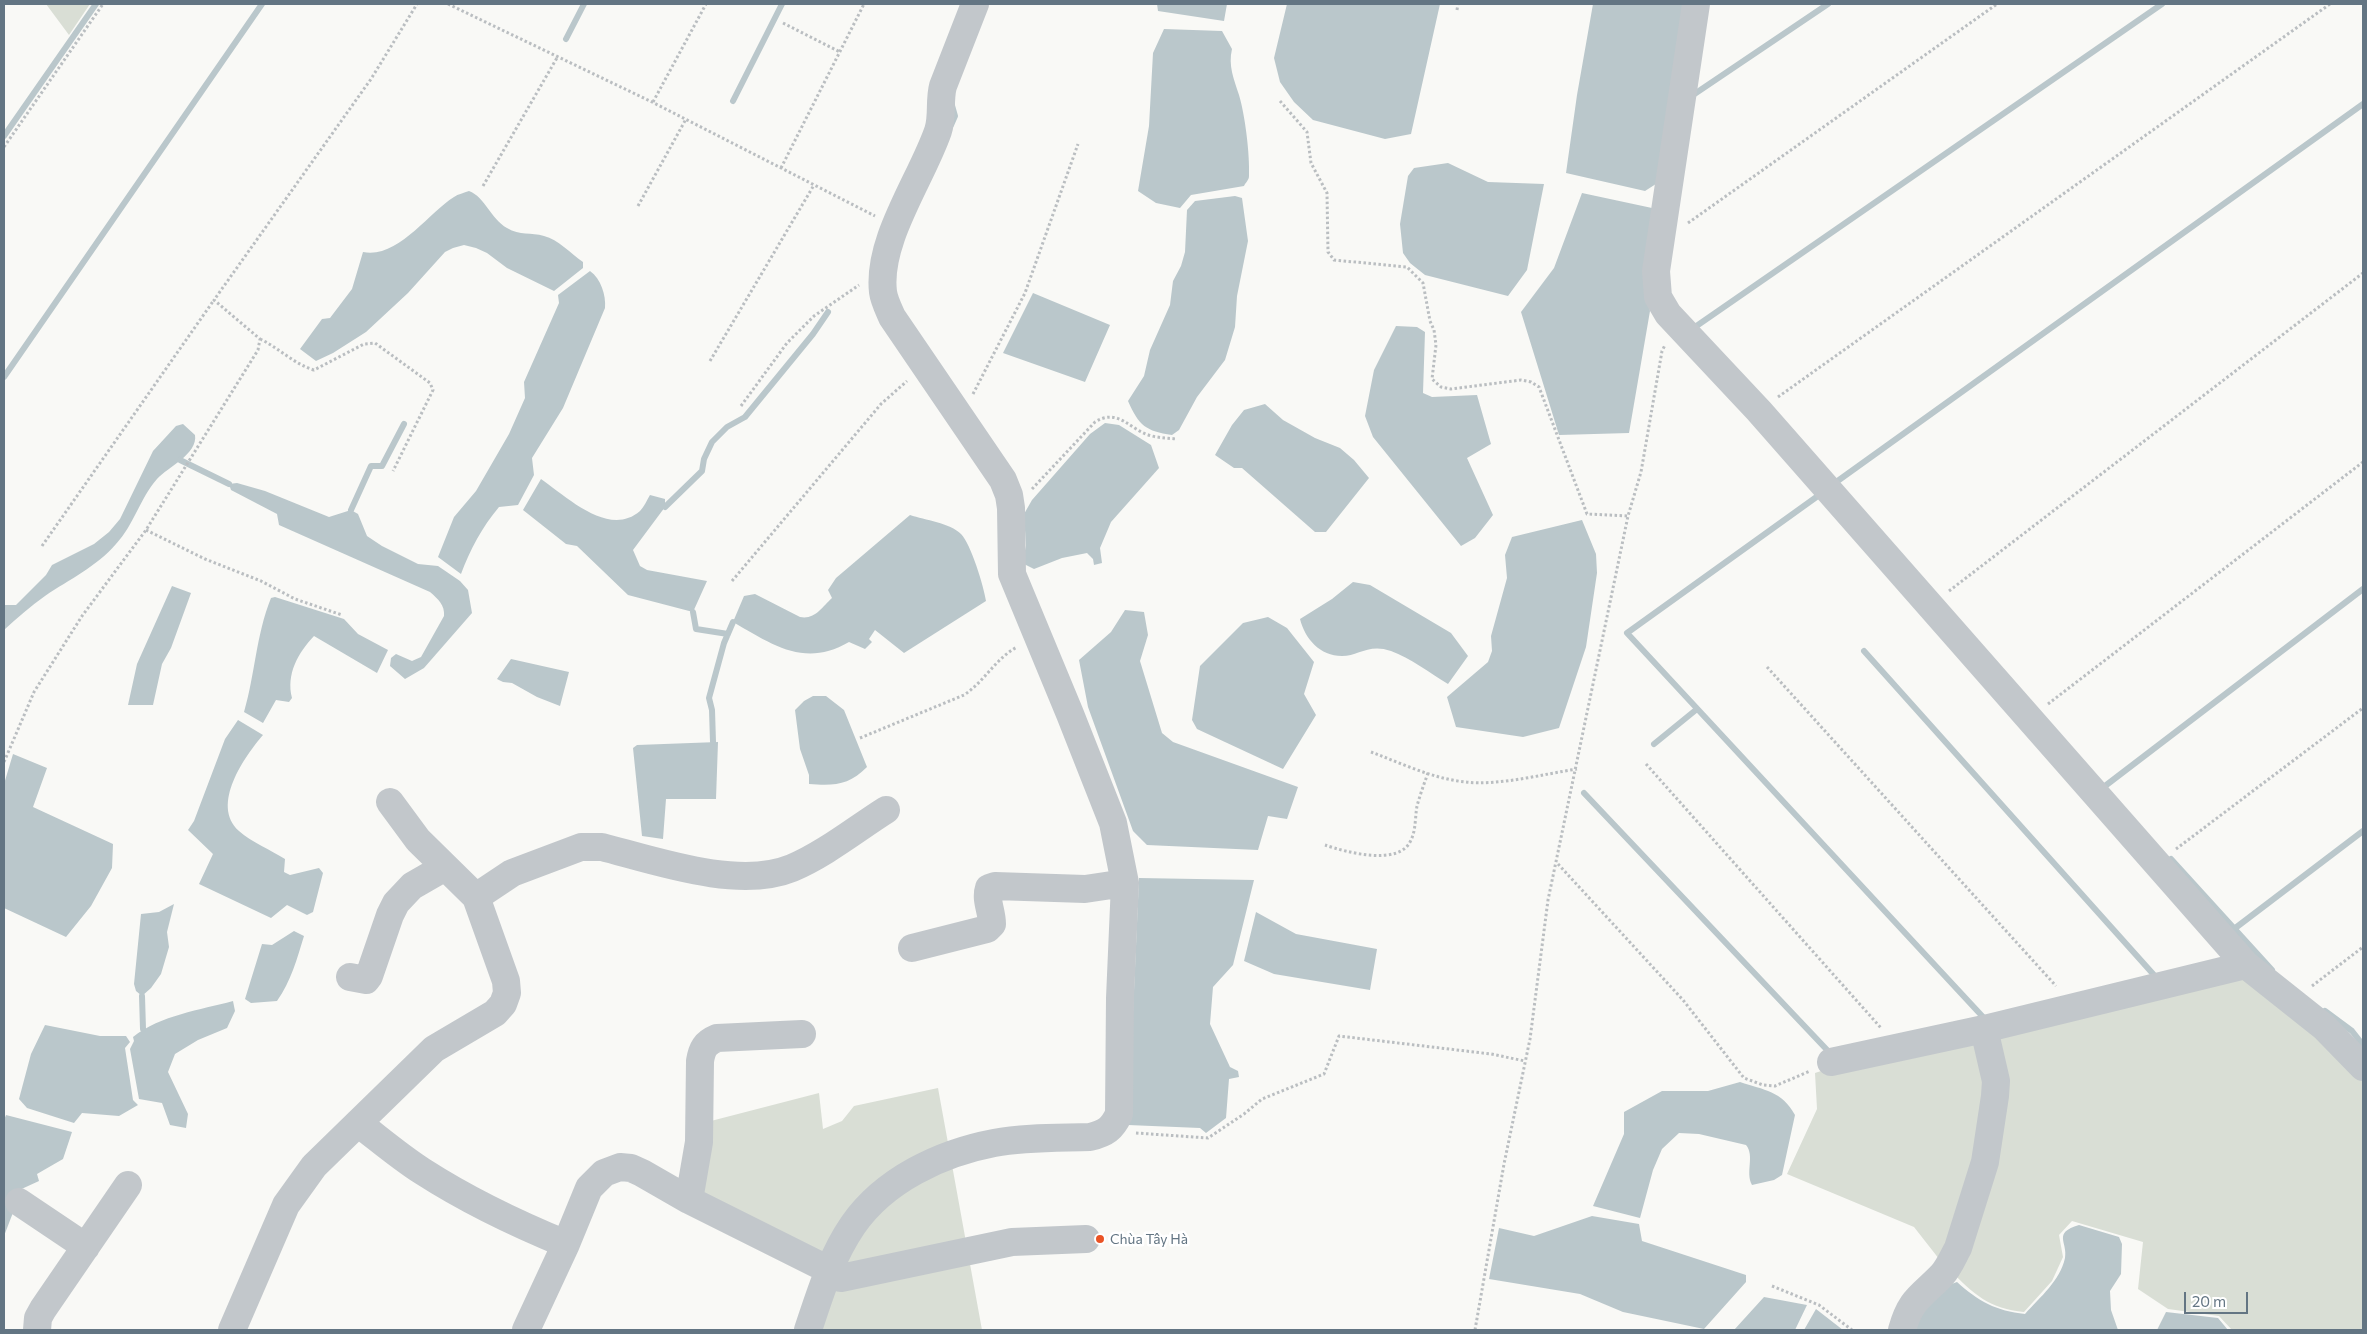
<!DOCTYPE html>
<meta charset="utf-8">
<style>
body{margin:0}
#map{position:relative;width:2367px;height:1334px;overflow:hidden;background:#f9f9f6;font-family:Commissioner,sans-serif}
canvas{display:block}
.frame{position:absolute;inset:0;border:5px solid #637583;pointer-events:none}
.scale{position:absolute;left:2184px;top:1292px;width:64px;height:22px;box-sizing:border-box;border:2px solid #637583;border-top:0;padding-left:6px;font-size:15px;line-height:18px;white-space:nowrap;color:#637583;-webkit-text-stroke:4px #fff;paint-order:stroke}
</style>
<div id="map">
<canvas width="2367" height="1334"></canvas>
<div class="frame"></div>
<div class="scale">20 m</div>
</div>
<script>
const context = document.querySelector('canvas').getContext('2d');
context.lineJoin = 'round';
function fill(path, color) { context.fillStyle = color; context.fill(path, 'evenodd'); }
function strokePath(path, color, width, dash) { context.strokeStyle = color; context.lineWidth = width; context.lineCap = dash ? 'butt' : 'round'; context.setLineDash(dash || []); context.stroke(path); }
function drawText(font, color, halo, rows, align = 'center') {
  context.font = font + ' Commissioner,sans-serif'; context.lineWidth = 5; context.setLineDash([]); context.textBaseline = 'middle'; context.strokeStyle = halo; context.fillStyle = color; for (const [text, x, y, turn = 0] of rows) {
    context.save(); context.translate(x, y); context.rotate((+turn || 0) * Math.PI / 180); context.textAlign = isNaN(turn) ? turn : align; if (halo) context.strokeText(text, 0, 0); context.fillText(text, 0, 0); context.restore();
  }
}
fill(new Path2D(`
 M46,4h44l-21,31z
 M2240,979l26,8 97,86v257h-131l-13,-14 -51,-7 -30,-20 5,-47 -71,-21 -13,14 4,22 -11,24 -28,31c-34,-3 -51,-18 -74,-42l40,-109 -1,-128z
 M1980,1034l12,48 -12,80 -37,102 -29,-37 -127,-53 30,-65 -2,-36 18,-6z
 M938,1088l44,242h-169l18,-51 -130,-79 6,-78 112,-29 4,36 19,-8 12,-15z`), '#d9ded5');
fill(new Path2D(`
 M1157,4h70l-3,17 -66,-10z
 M1287,4h153l-29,130 -26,5 -72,-19 -19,-18 -14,-20 -6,-24z
 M1593,4h94l-28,178 -14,9 -79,-18 11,-78z
 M1164,29l58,2 10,18c-4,17 2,30 7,46 6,20 11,59 10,81 0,4 -3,6 -5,10l-53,9 -11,13 -24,-5 -18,-12 11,-65 4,-73z
 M1448,163l40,19 56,2 -17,86 -19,26 -83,-21 -15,-12 -7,-10 -3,-29 8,-48 6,-8z
 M469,191c16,6 22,28 38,37 13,8 24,4 37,8 14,3 27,18 39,26v6l-29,23 -47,-23 -20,-15 -11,-5 -12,-3 -11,3 -8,4 -37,41 -42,39 -33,21 -17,8 -16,-12 22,-30 8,-1 22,-29 11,-37c35,7 65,-39 91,-55 4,-3 10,-4 15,-6z
 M1582,193l70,15 -9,68 7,35 -21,122 -70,2 -38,-123 33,-44z
 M1235,196l7,2 6,43 -11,55 -2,31 -10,33 -28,37 -18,33 -7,5c-26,-4 -33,-9 -44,-34l16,-25 6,-26 20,-45 3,-24 8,-15 4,-14 2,-42 8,-9z
 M590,271c11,8 16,24 15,37l-42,100 -31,50 2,17 -16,30 -19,2c-17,20 -29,43 -38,67l-23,-17 16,-40 22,-26 33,-57 16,-36 -1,-16 35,-79 -1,-8z
 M1033,293l77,32 -25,57 -82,-29z
 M1396,326l21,1 8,5 -2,61 9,4 45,-2 14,49 -24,14 26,57 -18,23 -14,8 -88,-109 -8,-21 9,-46z
 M1265,404l18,16 32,18 25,10 14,12 15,18 -43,54h-11l-73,-64h-8l-19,-13 17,-30 12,-15z
 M1105,423l14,2 32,20 8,23 -48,54 -11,26 2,15 -8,2 -1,-6 -6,-6 -25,5 -28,11 -12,-6 4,-17 -2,-32 8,-14 58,-66z
 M183,424l12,11c3,19 -27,32 -38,44 -17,19 -23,46 -41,65 -20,23 -46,35 -71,52 -14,10 -28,22 -41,34v-25h12l30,-30 6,-10 42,-21 15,-12 11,-13 33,-68 23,-25z
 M541,479c26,18 68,59 99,32 4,-4 7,-11 10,-16l15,4v8l-32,43 7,16 7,4 60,11 -14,31 -65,-17 -51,-49 -11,-2 -43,-34z
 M237,483l28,8 64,26 22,-7 7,4 9,22 15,10 36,18 20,2 22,15 8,9 4,23 -48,55 -19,11 -15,-13 1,-8 5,-4 16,7 9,-4 23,-41c1,-11 -6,-17 -14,-24l-151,-67 -2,-11 -46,-24 -2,-6z
 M910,515c15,5 40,8 51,19 10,10 23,53 25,67l-82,52 -29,-23 -6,9 3,3 -7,7 -16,-7c-44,26 -76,3 -116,-20l11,-26 11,-2 45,23c15,3 22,-10 32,-19l-4,-8 8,-12z
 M1582,520l14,34 1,19 -11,74 -27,81 -36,9 -67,-10 -9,-30 41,-35 4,-11 -1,-15 16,-58 -2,-23 7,-18z
 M1353,582l17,3 81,48 17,23 -20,28c-18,-11 -38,-26 -57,-33 -22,-8 -33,5 -49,5 -22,0 -37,-17 -42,-37l32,-20z
 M172,586l19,7 -20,55 -9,16 -9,41h-25l9,-41z
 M275,597l69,22 14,15 30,16 -11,23 -63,-37c-16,17 -28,38 -22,62l-3,4 -13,-2 -13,23 -19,-11c11,-37 12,-77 27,-114z
 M1125,610l19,2 4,23 -8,26 22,72 11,9 125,45 -11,32 -19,-3 -10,34 -111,-5 -14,-14 -45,-124 -9,-47 32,-28z
 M1268,617l19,11 27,34 -10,32 12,21 -33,54 -86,-40 -5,-9 8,-54 43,-43z
 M511,659l58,13 -9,34 -23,-9 -25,-14 -9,-1 -6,-3z
 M813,696h13l18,14 23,57c-18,18 -32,19 -58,17v-9l-9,-26 -5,-39 9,-9z
 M238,720l25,15c-18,21 -53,70 -24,96 12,11 32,19 46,28l-1,13 6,3 29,-7 4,5 -10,39 -6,3 -20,-10 -16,13 -72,-34 14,-30 -25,-24 6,-9 31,-82z
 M718,742l-2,57h-50l-3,40 -21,-3 -9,-88 4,-3z
 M13,754l34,14 -14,39 80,37 -1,24 -21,38 -25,31 -62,-29v-124z
 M1139,878l115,2 -21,85 -20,22 -3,37 20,43 8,4 1,6 -10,2 -3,39 -20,15 -6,-5 -72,-3z
 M174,904l-7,28 2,15 -8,27 -10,14 -9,8 -6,-5 -2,-7 7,-70 18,-2z
 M1256,912l40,22 81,15 -7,41 -96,-16 -30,-13z
 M294,931l10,5c-7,23 -13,45 -27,65l-26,2 -6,-4 17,-55 10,1z
 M233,1001l2,10 -8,17 -29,12 -23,14 -7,18 20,42 -2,14 -16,-3 -8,-22 -23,-4 -9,-50 4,-8 -1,-4c28,-22 67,-27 100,-36z
 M45,1025l55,11h26l4,6 -5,6 8,52 5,5 -19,11 -37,-3 -8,10 -47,-15 -8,-9 12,-45z
 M1740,1082c24,8 42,9 55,33l-13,60 -8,5 -22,5c-7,-13 3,-29 -6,-40l-47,-11 -20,-1 -17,16 -9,21 -13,48 -47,-12 31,-72v-22l38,-21h46z
 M6,1115l66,17 -9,27 -26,15 2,7 -24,11 -1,18 -10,26v-116z
 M1592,1216l47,8 3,17 104,34v7l-42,47 -81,-17 -43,-18 -91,-15 10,-51 35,8z
 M2079,1225l40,12 3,7 -1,30 -11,17 1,19 7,20h-208l33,-43 14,-5c21,19 39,29 68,32 15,-17 35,-33 40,-56 3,-16 -13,-25 14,-33z
 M1764,1297l43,8 -12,25h-61z
 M1816,1309l27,21h-39z
 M2166,1312l52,6 10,12h-71z`), '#bac7cb');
strokePath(new Path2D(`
 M566,39l18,-35
 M1693,95l135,-91
 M733,101l49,-97
 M951,125l4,-9 -4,-14
 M4,136l92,-132
 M1695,327l467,-323
 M4,377l258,-373
 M180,460l49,24
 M1832,485l531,-381
 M1822,493l-195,140 356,384
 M665,507l37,-36 2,-12 8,-17 15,-15 18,-10 68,-83 15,-22
 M351,510l20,-44h11l22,-42
 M693,612l3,17 32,5
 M1864,651l290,324
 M713,742l-1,-32 -3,-12 15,-55 9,-21
 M1654,744l43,-35
 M2105,786l258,-197
 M1584,793l245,259 3,-1
 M2171,859l101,111
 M2234,929l129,-98
 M142,996l1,33
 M2325,1011l27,20 11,14`), '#bac7cb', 6);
strokePath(new Path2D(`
 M448,4l204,98 223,114
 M1457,10l1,-6
 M783,23l57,29
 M1280,101l27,31 4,31 16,30 1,59 6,8 73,7 16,16 7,38 4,9 2,15 -4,34 9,8 10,2 70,-9 10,2 8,5 48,127 41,2
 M653,102l53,-98
 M4,147l99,-143
 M781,168l83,-164
 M483,186l75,-130
 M638,206l48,-87
 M1688,223l309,-219
 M260,339c19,9 34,25 54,31l50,-26 11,-1 55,40 3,7 -40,81
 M710,361l104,-176
 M973,394l52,-101 53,-149
 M1778,397l552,-393
 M741,406l46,-63 27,-27 45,-31
 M1032,489l63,-67c24,-15 35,9 57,14 8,2 16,2 24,3
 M146,530l59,29 56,22 34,18 47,16
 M42,546l172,-246
 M732,581l149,-177 26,-23
 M1949,591l414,-318
 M1767,667l289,319
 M2048,704l315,-242
 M860,738l104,-43c21,-14 31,-36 53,-48
 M1371,752c30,11 62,27 95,30 32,4 78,-8 111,-13
 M4,762l30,-70 48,-76 64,-86 112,-180 2,-11 -46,-39 157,-221 46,-75
 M1646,764l235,264
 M1325,845c20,7 75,22 86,-5 5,-10 4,-23 6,-34 3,-11 7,-22 11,-33
 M2176,849l187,-141
 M1558,864l125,136 61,78 19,7 12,1 35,-15
 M2312,986l51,-39
 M1136,1133l72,5 36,-24 18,-15 62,-25 15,-38 152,18 34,7
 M1772,1286l47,19 33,25
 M1475,1330l29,-166 26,-125 18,-139 80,-384 13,-44 21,-121 3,-6`), '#babec1', 3, [2.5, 2.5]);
strokePath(new Path2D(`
 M1696,4l-40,267 2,26 10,17 91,97 487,554 -262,64 -153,33
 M476,897l36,-24 69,-26h21c54,14 137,43 190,21 33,-14 64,-39 94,-58
 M912,948l75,-19 5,-5c0,-13 -7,-24 -3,-36l6,-2 90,3 40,-6
 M2246,965l78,62 39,40
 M350,977l16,3 3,-4 21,-61 6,-12 16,-17 33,-19
 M358,1123c21,16 42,34 64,48 45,29 95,53 144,73
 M689,1200l10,-58 1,-81c2,-12 5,-18 17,-23l85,-4
 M19,1202l67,45
 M37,1330l1,-12 5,-9 85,-124
 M232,1330l54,-125 28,-39 120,-117 61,-36 8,-9 4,-11 -1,-12 -30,-84 -58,-57 -28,-38
 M526,1330l40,-86 23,-56 15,-15 16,-6 11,1 11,5 47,27 140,70 12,8 171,-36 74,-3
 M808,1330c12,-36 23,-73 45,-105 31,-45 88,-72 141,-82 31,-6 65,-5 96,-6 16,-4 22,-8 29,-23l1,-116 5,-115 -12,-60 -43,-109 -58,-140 -1,-66 -2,-13 -6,-15 -111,-163c-3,-7 -8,-17 -9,-25 -6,-52 38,-112 55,-161 5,-15 1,-30 5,-45l32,-82
 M1902,1330c9,-32 19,-33 40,-55 7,-8 11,-18 16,-27l27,-86 10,-66 1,-15 -12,-52`), '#c2c7cb', 28);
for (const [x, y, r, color] of [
 [1100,1239,5,"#ea5325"]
]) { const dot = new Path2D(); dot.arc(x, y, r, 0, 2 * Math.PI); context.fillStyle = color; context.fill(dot); strokePath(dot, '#fff', 2); }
drawText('14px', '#637583', '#fff', [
 ["Chùa Tây Hà",1110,1239]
], 'left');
</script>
